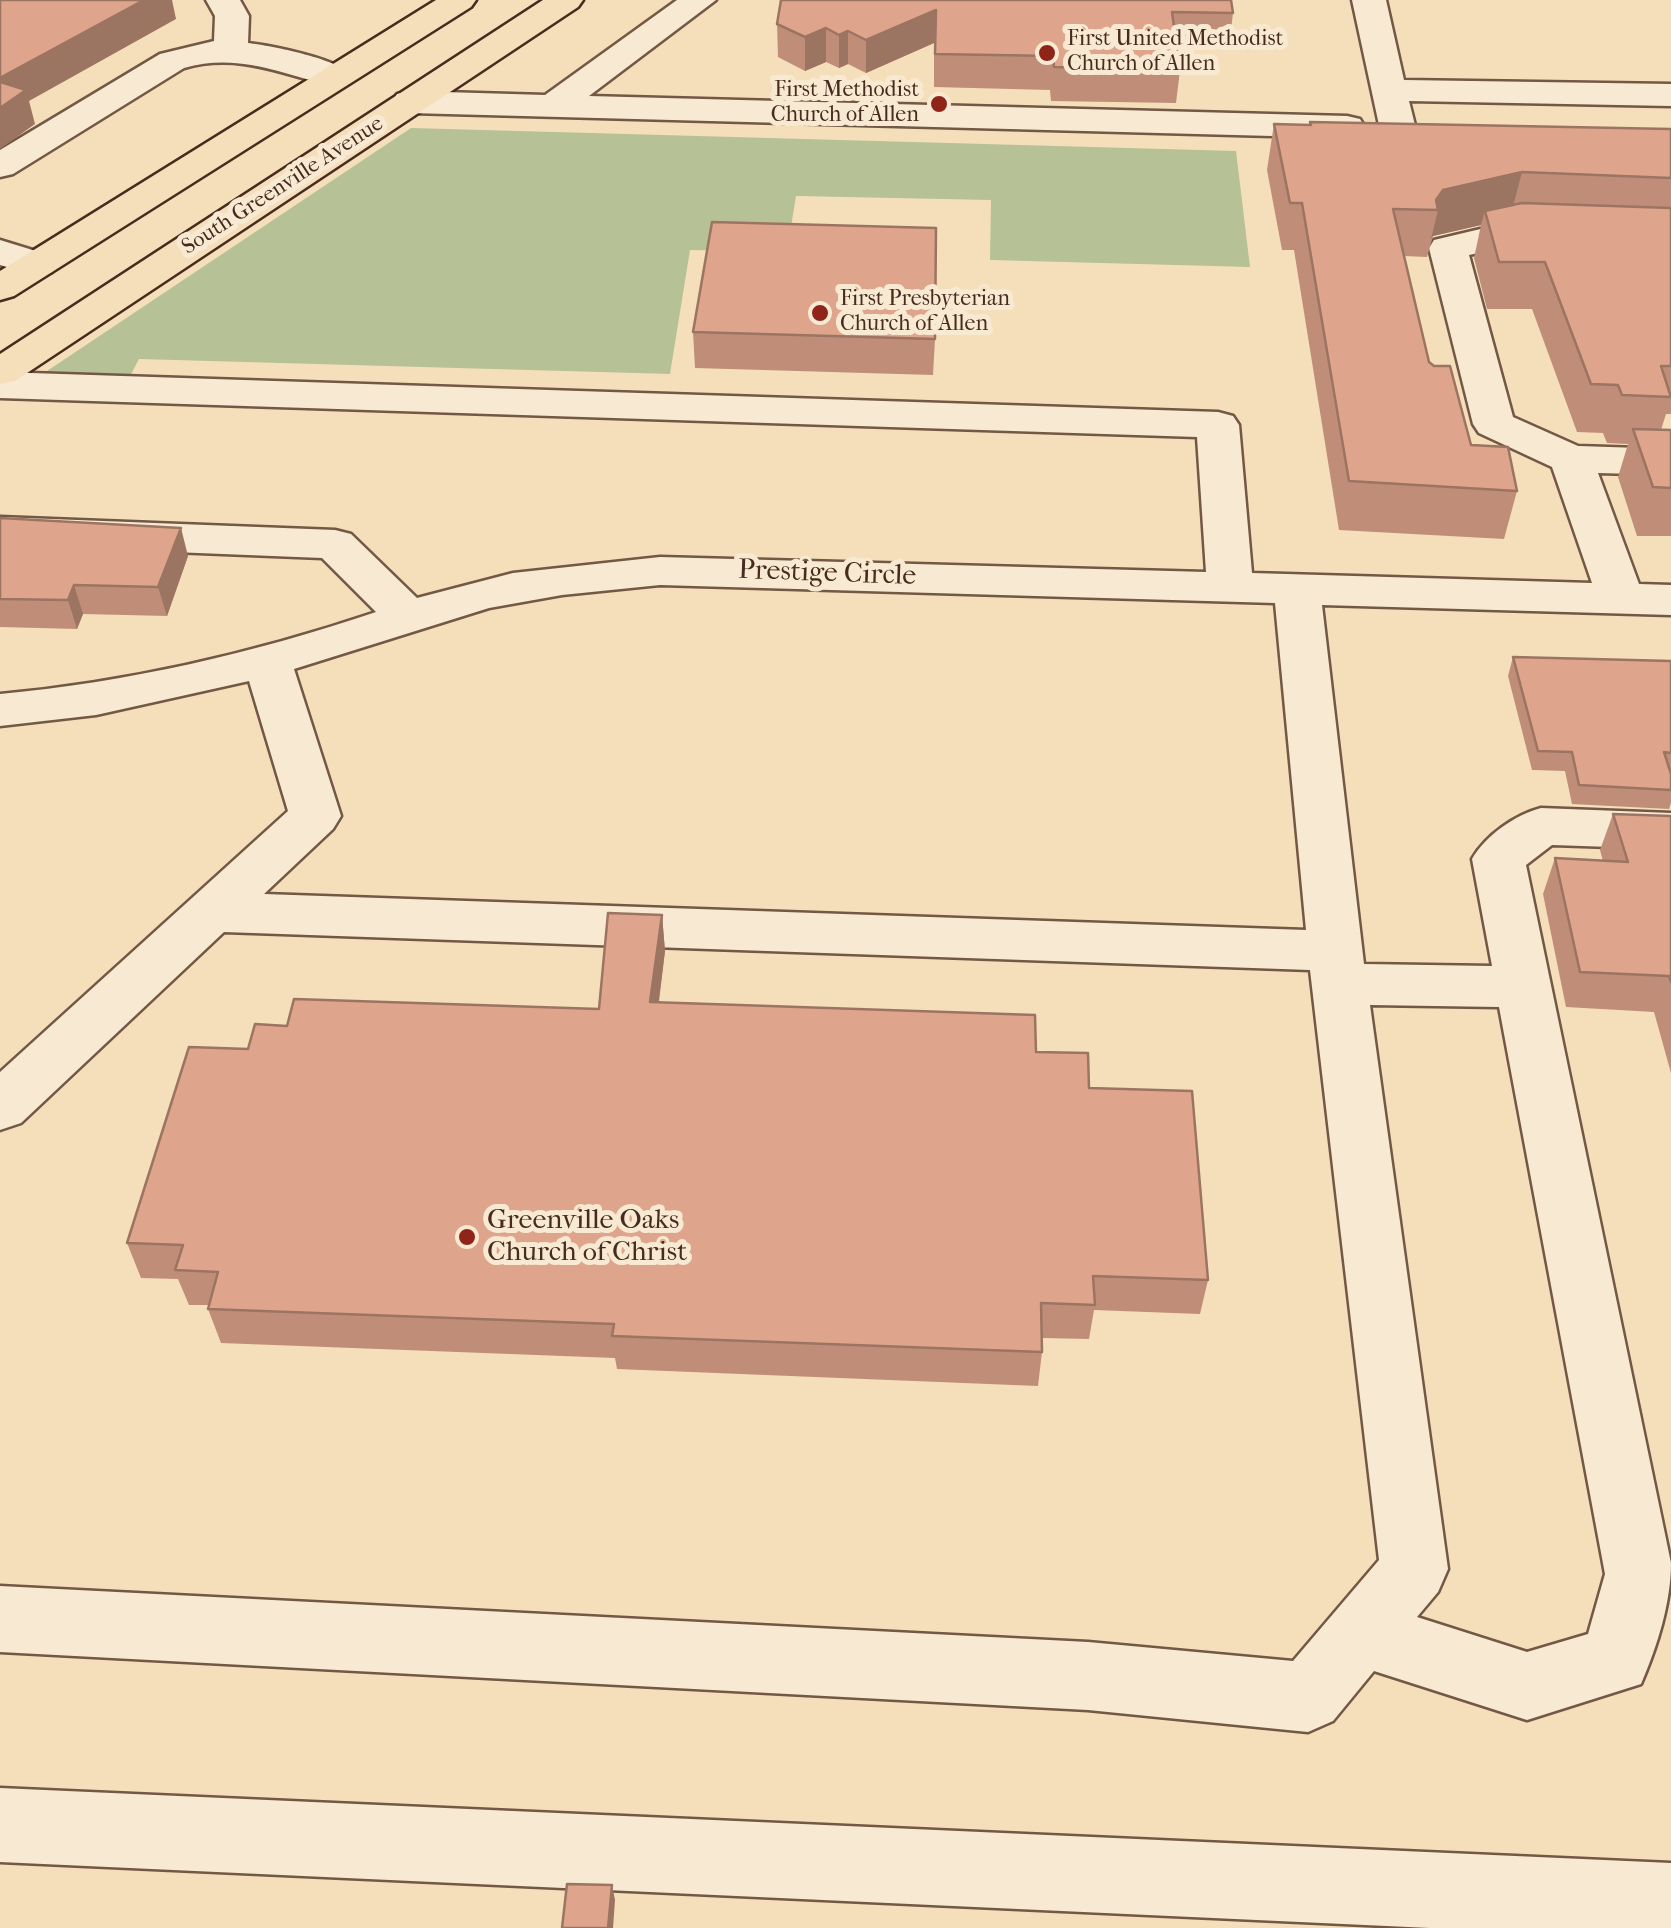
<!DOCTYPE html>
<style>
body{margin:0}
canvas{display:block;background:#f5deba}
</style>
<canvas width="1671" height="1928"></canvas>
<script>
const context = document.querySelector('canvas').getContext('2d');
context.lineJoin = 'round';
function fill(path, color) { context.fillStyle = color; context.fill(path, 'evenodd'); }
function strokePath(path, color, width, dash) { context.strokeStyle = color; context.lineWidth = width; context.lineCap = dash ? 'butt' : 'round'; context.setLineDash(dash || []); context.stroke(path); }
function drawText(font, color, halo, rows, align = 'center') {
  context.font = font + ' "IM FELL French Canon",serif'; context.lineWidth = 10; context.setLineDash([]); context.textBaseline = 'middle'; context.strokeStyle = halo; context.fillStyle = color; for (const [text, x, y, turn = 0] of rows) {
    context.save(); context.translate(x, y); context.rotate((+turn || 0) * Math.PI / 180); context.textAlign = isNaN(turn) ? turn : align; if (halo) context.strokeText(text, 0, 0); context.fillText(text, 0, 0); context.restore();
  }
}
fill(new Path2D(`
 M411,128l825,23 14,116 -260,-7 1,-60 -195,-4 -9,56 -97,-2 -20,124 -531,-15 -10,19 -91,-1z`), '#b6c295');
const minor = new Path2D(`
 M206,0h34l9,16 -1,27c24,3 93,16 105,34l-5,7 -12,3c-52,-12 -97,-35 -152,-19l-171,106 -13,3v-27l160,-96 54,-13 1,-25z
 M677,0h39l-127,96 758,20 13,3 5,8 -5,8 -13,3 -937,-25 -13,-3 -5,-8 5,-8 13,-3 135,4z
 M1352,0h34l18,80 267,4v22l-262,-5 6,24 -5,8 -13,3 -13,-3 -5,-8z
 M1510,222l161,5v24l-161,-5 -41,9 44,162 65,29 93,3v26l-73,-2 41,111 32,1v30l-349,-10 42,359 128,2 -20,-107c14,-24 43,-44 69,-51l130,5v36l-119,-4 -26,20 145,698c0,40 -14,84 -30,121l-114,36 -153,-49 -41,50 -25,11 -220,-22 -1088,-58v-66l1088,56 205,19 86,-101 -69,-590 -1086,-38 -203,191 -21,7v-58l288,-261 -39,-130 -153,34 -96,11v-32c129,-12 254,-41 376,-82l-54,-54 -322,-13v-28l335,13 16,4 66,64 96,-25 147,-16 546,15 -9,-135 -1197,-39v-26l1218,40 15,4 6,9 13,148 340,10 -40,-116 -73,-34 -6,-9 -44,-176 5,-8zM660,585l615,18 31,327 -1042,-36 69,-65 8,-13 -47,-147 195,-61 73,-13zM1370,1005l129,2 106,567 -17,60 -61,18 -110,-35 21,-25 10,-23z
 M0,240l52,16 6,8 -6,8 -14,4 -38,-11z
 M0,1788l1671,75v65h-241l-1430,-66z`);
const major = new Path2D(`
 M436,0h40l-5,7 -457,289 -14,4v-29z
 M543,0h40l-5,7 -563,374 -15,3v-30z`);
strokePath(minor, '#725845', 5);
strokePath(major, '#462b1e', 5);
fill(minor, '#f8ead2');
fill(major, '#f5deba');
fill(new Path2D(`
 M781,0l452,13 -4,34 -52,-1 3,24 -4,33 -125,-2 -1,-11 -116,-3v-44l-68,30 -18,-9 -9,4 -13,-6 -21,9 -27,-14 -1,-33z
 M1310,122l361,7v285h-5l-5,16h10v106h-34l-19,-59 10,-33 -21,-1 -4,-10 -26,-1 -45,-123h-45l-13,-51 7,-33 -48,11 -6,21 -23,-1 25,106 42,83 46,46 -13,48 -165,-9 -45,-280h-12l-15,-80 7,-46 36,1z
 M693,332l242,7 -2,36 -238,-7z
 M0,518l188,38 -21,60 -84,-2 -6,15 -77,-2z
 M1513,657l158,4v142l-2,6 -97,-5 -7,-33 -33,-1 -24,-94z
 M1613,814l58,2v257l-17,-61 -88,-5 -23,-113 12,-36 48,3 -3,-11z
 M662,915l3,36 -6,51 377,50 53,36 119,192 -8,34 -106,-4 -5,29 -47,-1v14l-4,34 -421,-17 -2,-11 -394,-15 -13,-34 1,-4h-20l-11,-26 -37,-1 -14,-35 160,-217 312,-17z`), '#c08e78');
fill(new Path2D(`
 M144,0h28l4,19 -147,82 6,23 -35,25v-71z
 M936,10l-2,33 -68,30v-33z
 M826,28v34l-21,9v-34z
 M848,31v33l-9,4v-33z
 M1522,172l-12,46 -25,-7 -4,14 -48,11 -2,3 7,-29 -2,-10 7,-10z
 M181,528l7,28 -21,60 -9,-29z
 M74,585l9,29 -6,15 -9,-29z
 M662,915l3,36 -11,87 -4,-36z
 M612,1885l3,15 -2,28h-5z`), '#9c7462');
const building = new Path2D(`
 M0,0h144l-144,78z
 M781,0h450l2,13 -61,-1 8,58 -126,-3 -1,-11 -118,-2 1,-44 -70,30 -18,-9 -9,4 -13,-7 -21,9 -28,-13z
 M0,82l26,8 -26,18z
 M1310,122l361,7v49l-149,-6 -79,18 -7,10 2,10 -45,-1 36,153 5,4h16l21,79 37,2 9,44 -168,-10 -47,-278h-12l-16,-79 37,1z
 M1522,203l149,5v158h-10l10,31 -49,-2 -4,-10 -27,-1 -46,-122h-46l-14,-51z
 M712,222l224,6 -1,111 -242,-7z
 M1633,429l38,1v58l-18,-1z
 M0,518l181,10 -23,59 -84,-2 -6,15 -68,-1z
 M1513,657l158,4v92l-7,-1 7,22v16l-92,-5 -7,-33 -34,-1z
 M1613,814l58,2v166l-2,-6 -89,-4 -25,-114 73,4z
 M608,913l54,2 -12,87 385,13 1,37 52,1 1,35 103,3 16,189 -115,-4 2,29 -54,-2 1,49 -430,-16 2,-12 -406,-15 10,-37 -43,-2 8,-25 -56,-2 62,-196 59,2 7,-25 32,2 7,-27 305,10z
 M567,1884l45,1 -4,43h-46z`);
fill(building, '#dfa58c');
strokePath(building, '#9c7462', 2.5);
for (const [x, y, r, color] of [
 [1047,53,10,"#8f2418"],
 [939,104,10,"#8f2418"],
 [820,313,10,"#8f2418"],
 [467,1237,10,"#8f2418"]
]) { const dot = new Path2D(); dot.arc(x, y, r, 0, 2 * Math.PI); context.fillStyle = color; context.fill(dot); strokePath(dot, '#f8ead2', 4); }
drawText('22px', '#462b1e', '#f8ead2', [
 ["First United Methodist",1067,40],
 ["Church of Allen",1067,65],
 ["First Methodist",919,91,"right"],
 ["Church of Allen",919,116,"right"],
 ["First Presbyterian",840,300],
 ["Church of Allen",840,325]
], 'left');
drawText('22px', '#462b1e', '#f8ead2', [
 ["South Greenville Avenue",283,186,-33]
]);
drawText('28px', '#462b1e', '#f8ead2', [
 ["Prestige Circle",827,574,2]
]);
drawText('28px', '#462b1e', '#f8ead2', [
 ["Greenville Oaks",487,1221],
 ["Church of Christ",487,1253]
], 'left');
</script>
